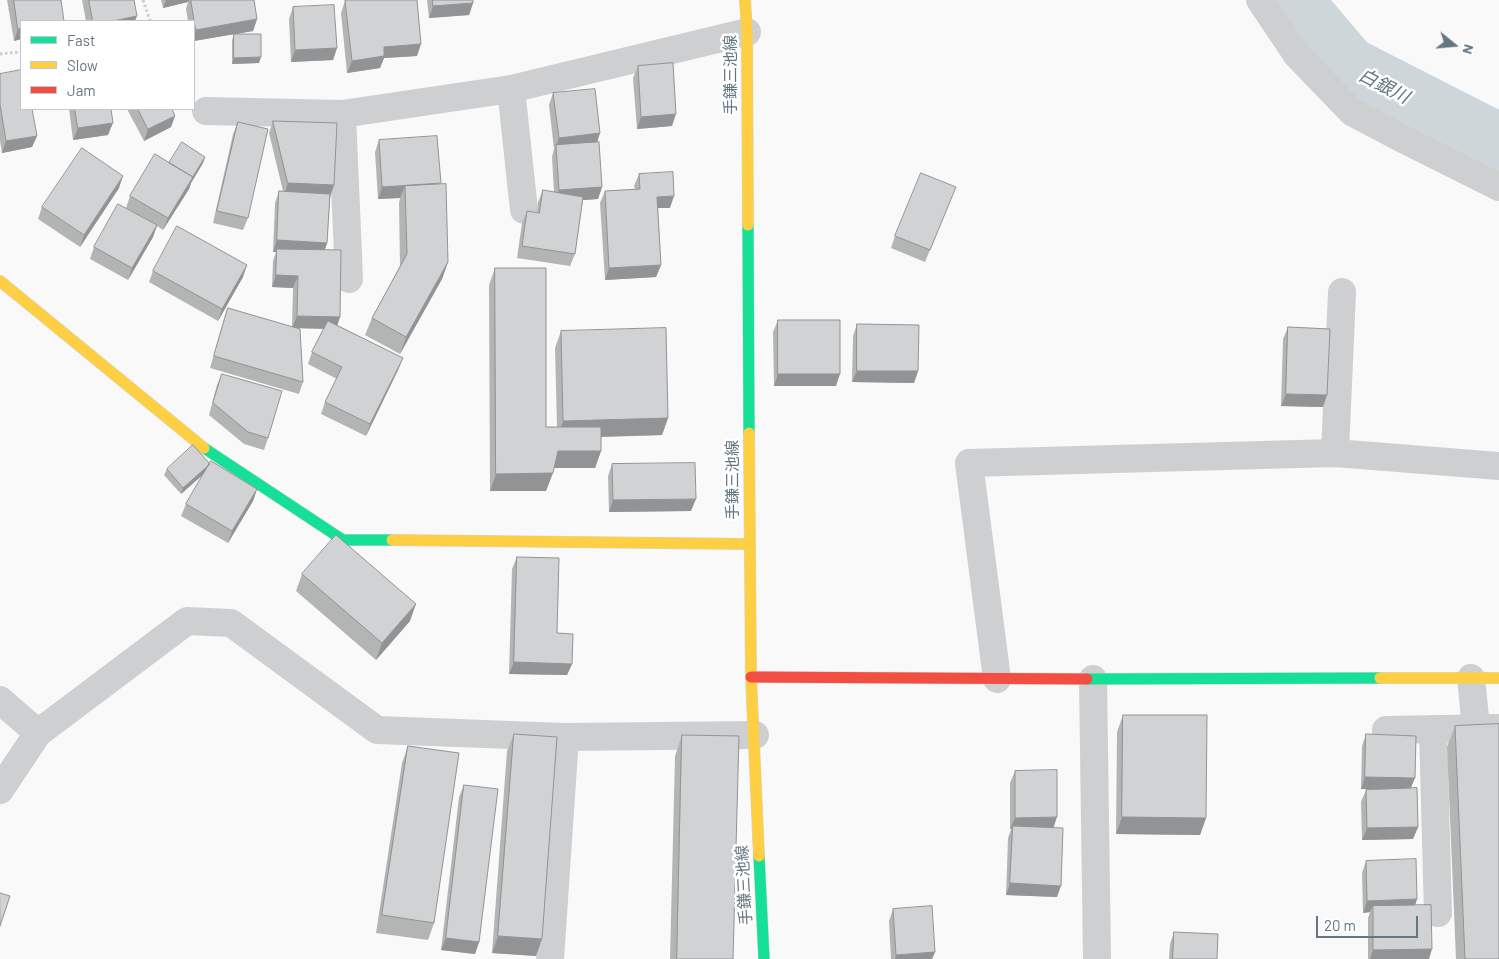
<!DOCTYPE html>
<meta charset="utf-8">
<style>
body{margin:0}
#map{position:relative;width:1499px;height:959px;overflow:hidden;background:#f9f9f9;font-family:Barlow,sans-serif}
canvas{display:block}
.legend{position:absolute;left:20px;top:20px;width:175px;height:90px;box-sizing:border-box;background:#fff;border:1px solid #c1c8cd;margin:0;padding:6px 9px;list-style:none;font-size:15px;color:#657683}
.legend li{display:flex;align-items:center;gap:10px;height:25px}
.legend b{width:25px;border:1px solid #c1c8cd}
.north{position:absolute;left:1429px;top:20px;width:50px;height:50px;-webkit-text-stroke:4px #fff;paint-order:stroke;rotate:107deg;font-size:14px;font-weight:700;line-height:20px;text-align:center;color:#657683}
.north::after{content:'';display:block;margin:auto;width:18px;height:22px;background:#657683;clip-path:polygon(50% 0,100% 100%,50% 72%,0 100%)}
.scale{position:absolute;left:1316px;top:916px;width:102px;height:22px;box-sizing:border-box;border:2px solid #657683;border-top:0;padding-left:6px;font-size:15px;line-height:18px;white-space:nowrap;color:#657683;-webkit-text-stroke:4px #fff;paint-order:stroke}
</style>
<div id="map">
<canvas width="1499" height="959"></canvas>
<ul class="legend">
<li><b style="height:6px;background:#16e098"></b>Fast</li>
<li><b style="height:6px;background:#ffcf43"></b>Slow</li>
<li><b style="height:6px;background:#f24e42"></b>Jam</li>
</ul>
<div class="north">N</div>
<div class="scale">20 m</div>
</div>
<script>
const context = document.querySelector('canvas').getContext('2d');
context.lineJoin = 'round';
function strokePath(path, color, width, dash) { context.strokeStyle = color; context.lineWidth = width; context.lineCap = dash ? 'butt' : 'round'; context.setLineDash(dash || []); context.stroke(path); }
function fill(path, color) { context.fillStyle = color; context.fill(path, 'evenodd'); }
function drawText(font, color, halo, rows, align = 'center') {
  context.font = font + ' Barlow,"Noto Sans JP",sans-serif'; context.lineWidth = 5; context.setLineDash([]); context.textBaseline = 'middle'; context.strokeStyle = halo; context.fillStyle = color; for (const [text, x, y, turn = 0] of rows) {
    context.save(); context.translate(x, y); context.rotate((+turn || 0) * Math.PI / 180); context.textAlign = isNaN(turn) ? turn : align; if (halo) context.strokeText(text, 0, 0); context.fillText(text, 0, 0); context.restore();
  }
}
strokePath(new Path2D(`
 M1291,0l57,67 151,77`), '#ced6d9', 61);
const fast = new Path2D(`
 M748,225l1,208
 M204,448l139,92h49
 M1087,679l293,-1
 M759,856l5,103`);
const slow = new Path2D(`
 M745,0l2,32 1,193
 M0,281l204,167
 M749,433l2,244 8,179
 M392,540l357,4
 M1380,678h119`);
const jam = new Path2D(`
 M751,677l336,2`);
strokePath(fast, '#d5d6d7', 12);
strokePath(slow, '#d5d6d7', 12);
strokePath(jam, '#d5d6d7', 12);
strokePath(new Path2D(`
 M143,0l7,21
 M0,54l21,-2`), '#cbcccd', 3, [2.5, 2.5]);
strokePath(new Path2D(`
 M1260,0l37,55 55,57 53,28 94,47
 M511,89l13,121
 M206,111l136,3 169,-25 236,-57
 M342,114l7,165
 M1335,453l7,-161
 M1471,678l5,50
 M997,679l-28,-216 366,-10 164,13
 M1093,679l4,280
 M0,700l38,33
 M1433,729l5,184
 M1386,730l113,-2
 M0,790l38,-57 149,-112 44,2 146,107 188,7
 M550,959l15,-222 190,-2`), '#cecfd0', 28);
strokePath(fast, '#16e098', 11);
strokePath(slow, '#ffcf43', 11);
strokePath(jam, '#f24e42', 11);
fill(new Path2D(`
 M7,0h54l-40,21v18l-7,2z
 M82,0h52l1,21h-49z
 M161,0h93l3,19 -4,12 -17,3 23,29 -27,1v-24l2,-6 -40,7v-20h-6l-2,-12 2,-7 -25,6z
 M427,0h46v3l-4,12 -40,3z
 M345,1l72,55 -33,2 -4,10 -33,5 -6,-60z
 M293,7l44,41 -4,12 -42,2 -2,-43z
 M638,66l34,60 -35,3 -4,-51z
 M0,74l37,62 -5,11 -30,6 -2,-12z
 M553,93l47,40 -3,9 5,45 -4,12 -15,1 -8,54 -5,12 -53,-8 5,-35 5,-12 10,2 1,-11 5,-12 11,2 -2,-35 2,-8 -5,-44z
 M69,109h42l-3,26 -35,5z
 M127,109h45l3,7 -4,11 -27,14z
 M273,121l61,64 -4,12 -3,46 -2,7 15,67 -3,8 66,33 -5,12 -32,66 -45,-22 4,-12 12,-23 -29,-15 4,-12 12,-23 -28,-1 7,54 -4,12 -89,-26 14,-48 4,-12 64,19 1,-39 -21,-1 1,-26 3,-9h-3l2,-49 4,-12h4l-14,-58z
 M238,122l10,96 -5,12 -30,-7 20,-89z
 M379,140l61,45 8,77 -6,17 -42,75 -35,-19 7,-17 28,-52 -1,-63 1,-5 -22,1 -3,-47z
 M205,157l-2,6 -12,20 -2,6 -26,41 -6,-4 -4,11 -25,43 -38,-21 4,-12 41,-34 -9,-5 4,-12 39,-33z
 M639,174l31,34h-12l3,57 -5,12 -51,3 -5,-77 5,-12 30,-2 -1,-3z
 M119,188l-39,59 -42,-28 4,-12z
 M951,199l-26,63 -34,-14 4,-12z
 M495,268l51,159h11l-2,-79 6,-17 107,87 -6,17 -61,2v14l-6,17h-41l-8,23h-56l-1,-206z
 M153,271l90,6 -25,44 -69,-39z
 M778,320l58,66h-62l-1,-54z
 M857,324l61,47 -4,12 -62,-1 1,-46z
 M1288,327l35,80 -42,-1 2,-67z
 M222,374l46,64 -4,12 -20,-6 -35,-29 8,-30z
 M210,464l47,25 -4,12 -25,42 -47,-27 5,-12 18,-30 -23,20 -17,-19 3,-6z
 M612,464l79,47 -82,1 -1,-36z
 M517,557l40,76 15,31 -5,11 -58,-1 3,-105z
 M302,574l108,47 -34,39 -80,-69z
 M1123,715l83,103 -6,17 -84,-1 1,-102z
 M1455,726l44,233h-43l-9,-212z
 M514,734l22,222 -44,-3 15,-202z
 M1366,734l45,54 7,39 -5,12 -51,1 -1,-38 5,-12 15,-1h-20l1,-43z
 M682,735l51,224h-63l5,-203z
 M408,746l26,177 -6,17 -52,-7 26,-170z
 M1015,771l38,57 4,69 -51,-2 2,-57 3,-9h-1v-46z
 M464,785l15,157 -4,12 -34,-4 18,-153z
 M1366,861l51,38 -2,7 14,53h-61v-41l2,-6 -7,1 -1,-40z
 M893,909l42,43 -3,7h-41l-2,-38z
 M1174,932l43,27h-48l1,-15z`), '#b3b5b5');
fill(new Path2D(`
 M166,0h23l-1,2 -25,6z
 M473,3l-4,12 -40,3 4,-12z
 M137,16l-2,5h-22z
 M257,19l-4,12 -59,10v-6l2,-5z
 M21,28v11l-7,2 4,-12z
 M421,44l-4,12 -33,2 -4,10 -33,5 5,-12 32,-14z
 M337,48l-4,12 -42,2 4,-12z
 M261,57l-2,6 -27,1 2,-6z
 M676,114l-4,12 -35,3 4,-12z
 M175,116l-4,11 -27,14 4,-12z
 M113,123l-5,12 -35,5 5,-12z
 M600,133l-4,12 -40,1 3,-8z
 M37,136l-5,11 -30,6 4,-12z
 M205,157l-2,6 -12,20 -2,6 -26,41 5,-12z
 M123,176l-4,12 -39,59 4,-12z
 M288,183l46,2 -4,12 -46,-2z
 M405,186l-5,12 -22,1 4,-12z
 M602,187l-4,12 -43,3 4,-12z
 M674,196l-4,12h-17l4,-11z
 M157,225l-4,12 -25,43 4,-12z
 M277,240l50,3 -4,12 -46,-6 -1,3h-3z
 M448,262l-6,17 -42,75 6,-17z
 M247,265l-4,12 -25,44 4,-12z
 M661,265l-5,12 -51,3 4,-12z
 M276,275l22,1 -5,12 -21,-1z
 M297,316l43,1 -4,12 -44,-1z
 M403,358l-5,12 -32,66 4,-12z
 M857,371h61l-4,12 -62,-1z
 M778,374h62l-4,12h-62z
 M1286,394l41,1 -4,12 -42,-1z
 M668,418l-6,17 -105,3 6,-17z
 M558,451h43l-6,17h-43z
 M210,464l-2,6 -27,24 2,-6z
 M553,473l-7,18h-56l6,-17z
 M257,489l-4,12 -25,42 4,-12z
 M696,499l-5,12 -82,1 4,-12z
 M416,604l-6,17 -34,39 6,-17z
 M514,662l58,2 -5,11 -58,-1z
 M1365,777l50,1 -5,12 -49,-1z
 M1057,817l-4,12 -40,-3 -2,3h-1l5,-11z
 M1122,817l84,1 -6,17 -84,-1z
 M1418,827l-5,12 -51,1 5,-12z
 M1010,883l51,3 -4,11 -51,-2z
 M1417,899l-4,12 -40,-5 -3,6 -7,1 4,-12z
 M498,936l44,3 -6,17 -44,-3z
 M446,938l33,4 -4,12 -34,-4z
 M1432,949l-3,10h-59l3,-9z
 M935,952l-3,7h-37l1,-4z`), '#929394');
const building = new Path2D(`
 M14,0h47l3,21h-43v7l-3,1z
 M89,0h45l3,16 -24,5h-20z
 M191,0h63l3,19 -61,11z
 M348,0h69l4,44 -37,3v9l-32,5 -7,-60z
 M433,0h40v3l-40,3z
 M334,5l3,43 -42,2 -2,-43z
 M234,34h27v23l-27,1z
 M673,63l3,51 -35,3 -3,-51z
 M21,70v39h11l5,27 -31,5 -6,-37v-30z
 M595,89l5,44 -41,5 -6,-45z
 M75,109h36l2,14 -35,5z
 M138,109h34l3,7 -27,13z
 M273,121l64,2 -3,62 -46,-2z
 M238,122l30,7 -20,89 -31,-7z
 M437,136l4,47 -59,4 -3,-47z
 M182,142l23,15 -13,21 1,-1 -24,-14z
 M599,142l3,45 -43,3 -3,-45z
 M82,148l41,28 -39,59 -42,-28z
 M155,154l38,23 -25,41 -38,-22z
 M673,172l1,24 -17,1 4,68 -52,3 -4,-77 35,-2 -1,-15z
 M921,173l35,14 -26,63 -35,-14z
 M446,184l2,78 -42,75 -34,-19 35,-64 -2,-68z
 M543,190l40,7 -8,57 -53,-8 5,-35 12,2z
 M279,191l51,3 -3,49 -50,-3z
 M118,204l39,21 -25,43 -38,-21z
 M177,226l70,39 -25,44 -69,-38z
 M277,249l64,1 -1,67 -43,-1 1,-40 -22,-1z
 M495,268h51v159h55v24h-43l-5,22 -57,1z
 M228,308l72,21 3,53 -89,-26z
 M778,320h62v54h-62z
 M328,321l75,37 -33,66 -45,-22 17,-35 -30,-15z
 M857,324l62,1 -1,46h-61z
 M1288,327l42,2 -3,66 -41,-1z
 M666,328l2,90 -105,3 -2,-90z
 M222,374l60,17 -14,47 -20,-6 -35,-29z
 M193,445l17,19 -27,24 -16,-19z
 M211,461l46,28 -25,42 -46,-27z
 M695,463l1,36 -83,1 -1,-36z
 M336,535l80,69 -34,39 -80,-69z
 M517,557l42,1 -2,75 16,1 -1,30 -58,-2z
 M1123,715h84l-1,103 -84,-1z
 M1499,724v235h-34l-10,-233z
 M514,734l43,3 -15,202 -44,-3z
 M1366,734l50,2 -1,42 -50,-1z
 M682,735l57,1 -6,223h-56z
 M408,746l51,7 -25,170 -52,-8z
 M1057,770v47l-42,1v-47z
 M464,785l34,4 -19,153 -33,-4z
 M1417,788l1,39 -51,1 -1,-38z
 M1013,826l50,2 -2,58 -51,-3z
 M1416,859l1,40 -50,2 -1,-40z
 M0,893l10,3 -10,30z
 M1431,905l1,44 -59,1v-44z
 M932,906l3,46 -39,3 -3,-46z
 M1174,932l44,2 -1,25h-44z`);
fill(building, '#d0d2d3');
strokePath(building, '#929394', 1);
drawText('16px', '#657683', '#fff', [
 ["手鎌三池線",731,75,-90],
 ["手鎌三池線",733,480,-90],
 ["手鎌三池線",744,885,-93]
]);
drawText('italic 18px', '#60757c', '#fff', [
 ["白銀川",1384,86,27]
]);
</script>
